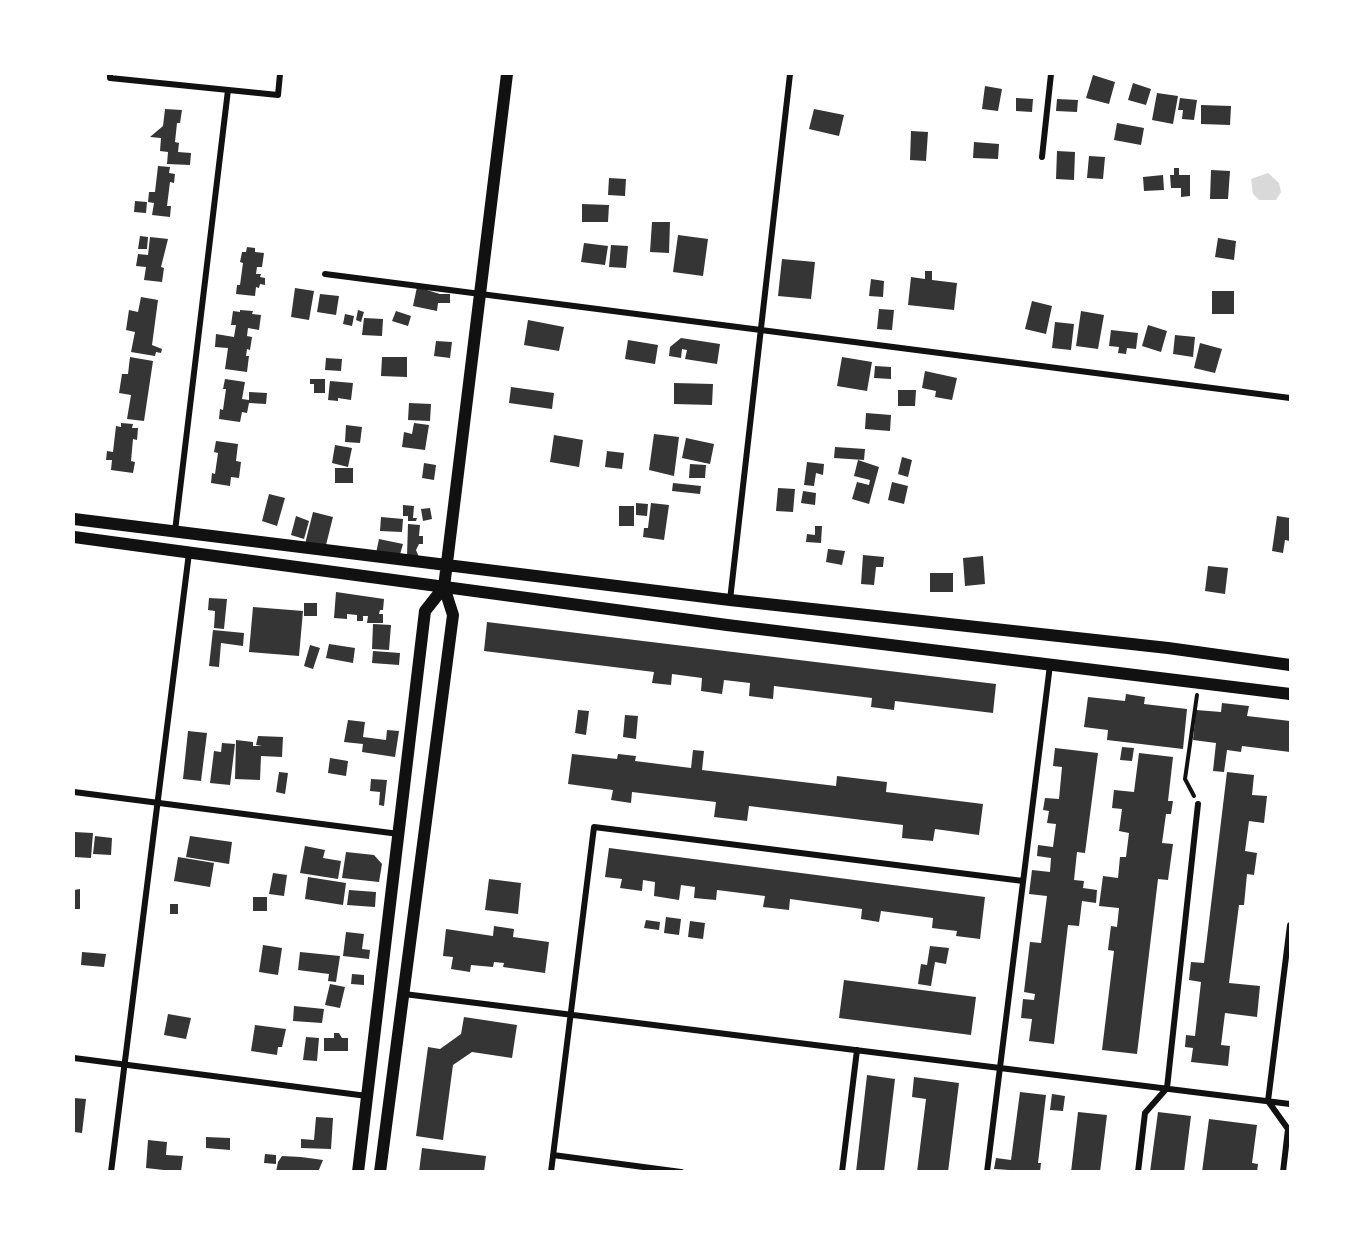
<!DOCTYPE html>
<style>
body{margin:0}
#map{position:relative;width:1364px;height:1245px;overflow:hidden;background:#fff;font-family:Commissioner,sans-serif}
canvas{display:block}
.frame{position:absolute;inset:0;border:75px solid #fff;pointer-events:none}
</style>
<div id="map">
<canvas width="1364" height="1245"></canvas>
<div class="frame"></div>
</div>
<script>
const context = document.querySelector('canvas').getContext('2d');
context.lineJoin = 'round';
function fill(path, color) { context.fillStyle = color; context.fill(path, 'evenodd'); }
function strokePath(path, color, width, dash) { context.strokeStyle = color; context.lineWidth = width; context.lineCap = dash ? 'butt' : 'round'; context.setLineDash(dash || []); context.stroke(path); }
fill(new Path2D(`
 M1268,173l11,10 2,9 -5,8h-17l-6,-6 -2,-15z`), '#d9d9d9');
fill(new Path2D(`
 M1093,75l22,7 -6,22 -23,-6z
 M1133,83l18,6 -5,16 -18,-5z
 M985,86l17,3 -4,22 -16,-2z
 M1157,93l21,3 -5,28 -21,-4z
 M1016,98l17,1 -1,13 -16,-1z
 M1180,98l17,2 -3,20 -12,-1 1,-9h-5z
 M1057,99l21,1 -1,12 -21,-1z
 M1201,105l30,1 -1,19 -29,-1z
 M165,109l17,1 -2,13h-3l-2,19 4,1 -1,9 13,1 -1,12 -23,-1 1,-12 -8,-1 1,-13 -11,-1 13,-11z
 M814,109l30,6 -5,21 -30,-7z
 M1117,123l27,5 -3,17 -27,-5z
 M911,131l17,1 -2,29 -16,-1z
 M974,142l25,2 -1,15 -25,-1z
 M1057,151l18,1 -1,28 -18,-1z
 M1089,156l16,1 -2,22 -16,-1z
 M158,166l12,1 -1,6 6,1 -1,9 -4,-1 -3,24h4l-1,11 -18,-2 2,-12 -6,-1 1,-10h6z
 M1174,168h5v7h11v21l-9,1v-9h-10l-1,-13h4z
 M1211,170l19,1 -2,28h-18z
 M1163,175l1,15 -20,1 -1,-14z
 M609,178l17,1 -1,17 -17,-1z
 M135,201l12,1 -1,11 -12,-1z
 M582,204l27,1 -1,17h-26z
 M652,222h18l-1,31 -19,-1z
 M678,235l30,4 -5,37 -30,-4z
 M140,236l8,1 -1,12h-9z
 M150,237l18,2 -7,28 3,1 -2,14 -18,-2 2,-13 -10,-1 2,-12 10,1z
 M1218,238l18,3 -2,19 -19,-3z
 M584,243l24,3 -3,19 -24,-3z
 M611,245l17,1 -2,22 -17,-1z
 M247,247l8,1v4l9,1 -2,14h-5l-1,7h5l-1,3 5,1v7l-5,-1 -1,4 -3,-1 -1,9 -19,-2 1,-9h3l3,-22 -3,-1 2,-10h4z
 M782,259l33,3 -4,37 -33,-3z
 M925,271h7v9l25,3 -3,27 -46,-5 3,-28 14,2z
 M871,279l13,2 -1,16 -14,-1z
 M417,287l23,7h10v9h-12l-1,8 -24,-5z
 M295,288l19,3 -5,29 -18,-3z
 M1212,291h22v23h-22z
 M320,294l19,2 -3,19 -19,-3z
 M141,297l17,3 -6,45 10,4 -1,4 -5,-1 -1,4 -24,-4 4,-20 -9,-2 3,-20 9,2z
 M1032,301l20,5 -6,28 -21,-5z
 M879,309l15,1 -2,20 -15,-1z
 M240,310l13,1 -1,3 9,1 -2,15 -11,-2 -1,8 5,1 -2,13 -3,-1 -1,7h3l-2,16 -22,-3 3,-21 -13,-1 1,-13 18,3 2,-12h-5l2,-14 7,1z
 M358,310l6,2 -3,10 -5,-2z
 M396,311l15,5 -3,10 -16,-5z
 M1081,311l23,4 -6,34 -22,-3z
 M345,314l9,2 -2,10 -9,-2z
 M364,318l19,1 -1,17 -20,-1z
 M528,320l36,7 -5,24 -35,-6z
 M1055,322l19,2 -3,26 -19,-2z
 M1148,325l19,6 -6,21 -19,-6z
 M1111,330l27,3 -2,16 -9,-1 -1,6 -8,-1 1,-6 -10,-1z
 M1175,335l20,2 -2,20 -20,-3z
 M681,338l39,6 -3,20 -32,-5 2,-9 -5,-1 -1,9 -12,-2 1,-9z
 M628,340l30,5 -3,19 -30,-5z
 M436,341l16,1 -2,16 -16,-2z
 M1200,343l22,6 -7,24 -21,-5z
 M130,357l23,4 -9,60 -17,-2 4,-24 -12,-2 3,-19h6z
 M382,357h25v20l-26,-1z
 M842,357l30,5 -5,29 -30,-5z
 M326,358l16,1 -1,12 -16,-1z
 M875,366l16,1v12l-17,-1z
 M925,371l32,7 -5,22 -17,-3 1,-6 -14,-3z
 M225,379l20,3 -3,17 7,1v-8l18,1 -1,11 -17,-1 -2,10 -5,-1 -2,10 -21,-3 1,-10 3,1 3,-21h-3z
 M310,379h15v14h-11v-9h-4z
 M330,381l23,2 -2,17 -13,-2v3l-10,-1z
 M674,383l39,1 -1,21 -38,-1z
 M511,387l43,6 -2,16 -43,-6z
 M898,390h18l-1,16h-17z
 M409,403l22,1 -1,17 -22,-1z
 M866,413l25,2 -1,16 -25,-2z
 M121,423l12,1 -1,4h6l-1,12 -4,-1 -2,22 4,1 -2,11 -22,-3 1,-10h-6l1,-9 6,1 3,-26 5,1z
 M414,423l15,2 -4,25 -23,-3 2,-15 8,2z
 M346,425l16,2 -2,16 -15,-1z
 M654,434l25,3 -5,39 -25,-6z
 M554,435l29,5 -4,27 -29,-5z
 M686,438l28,6 -4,20 -28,-6z
 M216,441l22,3 -2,17 5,1 -2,16 -8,-1 -1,9 -19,-3 1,-10 3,1 3,-21 -4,-1z
 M335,445l17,3 -4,19 -16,-4z
 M835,447l30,2 -1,11 -30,-2z
 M607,451l17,2 -2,16 -17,-2z
 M902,457l10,3 -4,17 -10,-3z
 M858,460l21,7 -10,37 -17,-5 5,-17 12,3 1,-5 -16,-4z
 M807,462l17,2 -1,11 -7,-2 -2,13 -10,-1z
 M424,463l12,2 -2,15 -12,-2z
 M690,464l16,1 -1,13h-16z
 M335,468h18v15h-18z
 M892,482l16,4 -4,18 -16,-4z
 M673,483l28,3 -1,8 -28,-3z
 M778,488l17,1 -2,23 -17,-1z
 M803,491l13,2 -1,12 -14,-2z
 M269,494l16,4 -8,28 -15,-5z
 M636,503l12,1 -1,12 -11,-1z
 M651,503l18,2 -5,35 -21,-3 1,-9h4z
 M403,505l11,1 -1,12h4l-1,3h-8v-5h-5z
 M619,506h15v20h-15z
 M430,508l2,11 -9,2 -2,-12z
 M313,512l20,5 -8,32 -20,-5z
 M296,516l13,5 -5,18 -13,-4z
 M1277,516l13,2v23l-5,-1 -2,13 -11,-2z
 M381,517l22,2 -1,13 -22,-1z
 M408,524l12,1 -1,11h4v8h-4l-3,6 3,7 -12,-1z
 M815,526h7l-1,17 -15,-1 1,-8 8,1z
 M379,539l24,5 -4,14 -23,-5z
 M828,549l17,2 -3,14 -16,-3z
 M863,555l21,2 -1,10h-7l-2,18 -13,-1z
 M983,556l2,28 -20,2 -2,-28z
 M1208,566l20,2 -3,26 -20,-3z
 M930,573h23v19h-23z
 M336,592l48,7 -1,11h-3l-1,4h4v9h-16l1,-7h-5v5h-6v-6l-10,-1v5l-13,-1z
 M209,598l18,1 -3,30 -10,-1 1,-17 -7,-1z
 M304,603h13v13h-13z
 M253,607l50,4 -4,45 -50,-4z
 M487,622l509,62 -3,29 -98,-12 -1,9 -23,-3 1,-9 -98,-12 -1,13 -24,-3 1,-13 -26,-3 -2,14 -21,-3 1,-13 -30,-4 -1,11 -19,-2 2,-11 -170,-21z
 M373,624l18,1 -2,25 -17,-1z
 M213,630l31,3 -1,13 -22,-3 -2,24 -10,-1z
 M329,644l26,4 -2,15 -27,-5z
 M310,645l10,3 -7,21 -9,-3z
 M373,651l27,2 -1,12 -27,-2z
 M1126,694l19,3 -1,7 43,5 -4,40 -76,-9 1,-10 -24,-3 4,-30 37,4z
 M1222,703l27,3 -2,10 43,5v31l-48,-6 -1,6 -14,-2 -3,22 -11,-1 3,-28 -23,-3 3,-30 25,2z
 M578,710l11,1 -3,24 -11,-2z
 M625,715l13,1 -2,23 -13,-2z
 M348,720l17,2 -2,15 23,3 1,-10 12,1 -4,26 -33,-5 1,-8 -19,-2z
 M188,731l19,2 -6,48 -18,-2z
 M258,736l25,1 -1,20 -21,-1 -1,24 -25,-1 1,-39 17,2v4h9l-6,-1z
 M222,743l13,1 -5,41 -20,-2 4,-32 7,1z
 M1122,747l12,1 -2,13 -12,-1z
 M1055,748l43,5 -13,100 -8,-1 -3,28 10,1 -1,7 14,2 -1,13 -14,-2 -3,25 -11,-1 -14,119 -25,-3 3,-22 -11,-1 2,-19 11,1 1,-6 -11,-2 6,-50 11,1 6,-47 -18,-2 3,-24 18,2 1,-14 -14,-2 1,-11 15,2 3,-23 -9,-1 2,-12 -6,-1 2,-12 14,1 3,-32 -9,-1z
 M693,750l11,1 -2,19 134,16 1,-10 50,6 -1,10 97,12 -4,31 -44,-6 -2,12 -31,-3 1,-13 -154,-19 -2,15 -33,-4 2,-15 -84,-10 -1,11 -20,-3 2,-10 -45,-6 4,-30 45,5 1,-5 18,2 -1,5 56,7z
 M1139,753l34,4 -5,44h5l-2,13h-5l-4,29 11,1 -5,36 -10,-1 -21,175 -35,-4 12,-99 -6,-1 3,-24 6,1 2,-19 -20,-2 4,-30 15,2 2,-21h6l3,-24 -10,-2 3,-22 -10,-1 2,-18 20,2z
 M330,758l18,3 -2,15 -18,-3z
 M279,772l9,1 -3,21 -9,-2z
 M1227,772l27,3 -2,20 15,1 -3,27 -15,-2 -4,30 12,2 -3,22 -7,-1 -3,31h-5l-10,78 31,3 -3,31 -32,-4 -4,32 9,1 -2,20 -37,-4 2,-14 -8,-1 1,-12 9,1 6,-54 -12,-2 2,-18 13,1z
 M371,779l16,1 -3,26 -5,-1 1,-13 -10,-1z
 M74,832l19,1 -2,25 -17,-1z
 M95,836l17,2 -1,17 -18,-1z
 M190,836l42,6 -3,22 -43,-7z
 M305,846l20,4 -2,8 18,3 -3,18 -38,-6z
 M609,848l376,49 -5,42 -24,-3 1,-5 -25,-3 1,-10 -52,-7 -2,11 -18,-3 1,-10 -72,-10 -1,11 -26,-3 2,-11 -48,-6 -1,10 -22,-2 1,-11 -14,-2 -2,15 -25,-4 1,-14 -12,-2 -1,11 -22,-3 2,-9 -17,-2z
 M346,852l28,3 8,9 -3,18 -37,-4z
 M178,857l36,6 -4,24 -36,-6z
 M273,873l14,2 -3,21 -15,-2z
 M308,877l38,6 -3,22 -38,-6z
 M489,879l32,4 -3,31 -33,-4z
 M80,889v20h-6v-19z
 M349,890l27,2 -1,15 -28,-2z
 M253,897h14v14h-14z
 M170,904h8v10h-8z
 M666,917l15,2 -2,16 -15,-2z
 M646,920l14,2 -1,8 -15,-2z
 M690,921l15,2 -2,16 -15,-2z
 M494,926l20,3 -1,8 36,5 -4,31 -42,-6 1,-4 -10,-1 -1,5 -22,-2 -1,7 -19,-3 2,-12 -10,-1 3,-27 47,7z
 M346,932l18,2 -2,15 8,1 -1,9 -26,-3z
 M263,945l19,3 -4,27 -19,-3z
 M930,946l19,2 -3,16 -11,-2 -4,24 -13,-2 3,-20 6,1z
 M82,952l24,2 -2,13 -23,-2z
 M300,952l40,4 -4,26 -8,-1 1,-7 -31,-4z
 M352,974l12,1v10l-13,-1z
 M844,980l132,17 -5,38 -132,-17z
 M330,984l15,3 -5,21 -15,-3z
 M294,1006l30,3 -2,14 -29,-2z
 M168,1014l23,4 -5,21 -22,-4z
 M464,1017l53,8 -5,33 -40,-6 -19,13 -10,75 -27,-4 12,-89 12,2 21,-15z
 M255,1025l31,4 -4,18h-4l-1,8 -26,-4z
 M334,1033h5l3,5h6v13h-24v-13h10z
 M306,1037l13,1 -2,23 -14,-1z
 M867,1075l28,4 -11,93h-28z
 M914,1077l45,6 -11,89h-31l9,-73 -14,-2z
 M1020,1092l26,3 -8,68h3l-1,9 -46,-3 2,-11 15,2z
 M1052,1094l13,2 -2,15 -13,-1z
 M74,1098l12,1 -4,34 -8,-1z
 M1078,1112l29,3 -7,57h-29z
 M1158,1112l33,4 -7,56h-34z
 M316,1117l17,1 -2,31 -30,-1v-9l13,1z
 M1209,1119l48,6 -5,38 6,1 -1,8h-55z
 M206,1137l24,1v12l-24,-2z
 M148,1140l19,2 -1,13 17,1 -2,16 -35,-4z
 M422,1148l64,8 -2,16h-65z
 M265,1154l11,1v9l-12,-1z
 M282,1156l19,1 22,3 -5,12h-42l2,-10z`), '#353535');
strokePath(new Path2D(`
 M1194,796l-9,-17 12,-84`), '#111', 4);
strokePath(new Path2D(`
 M110,74v4l168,17 2,-21
 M1042,157l9,-83
 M325,274l965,124
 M175,531l53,-441
 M730,600l60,-526
 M74,792l325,42
 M404,994l886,110
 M74,1058l293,38
 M553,1155l128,17
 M111,1172l78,-619
 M551,1172l43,-345 429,54
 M842,1172l15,-122
 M987,1172l63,-507
 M1138,1172l7,-59 22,-25 31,-284
 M1283,1172l5,-43 -20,-28 22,-176`), '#111', 6);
strokePath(new Path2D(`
 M74,519l656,81 438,48 122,17
 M74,537l653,88 563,69
 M358,1172l67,-561 19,-24
 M380,1172l73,-557 -9,-28 63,-513`), '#111', 12);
</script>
